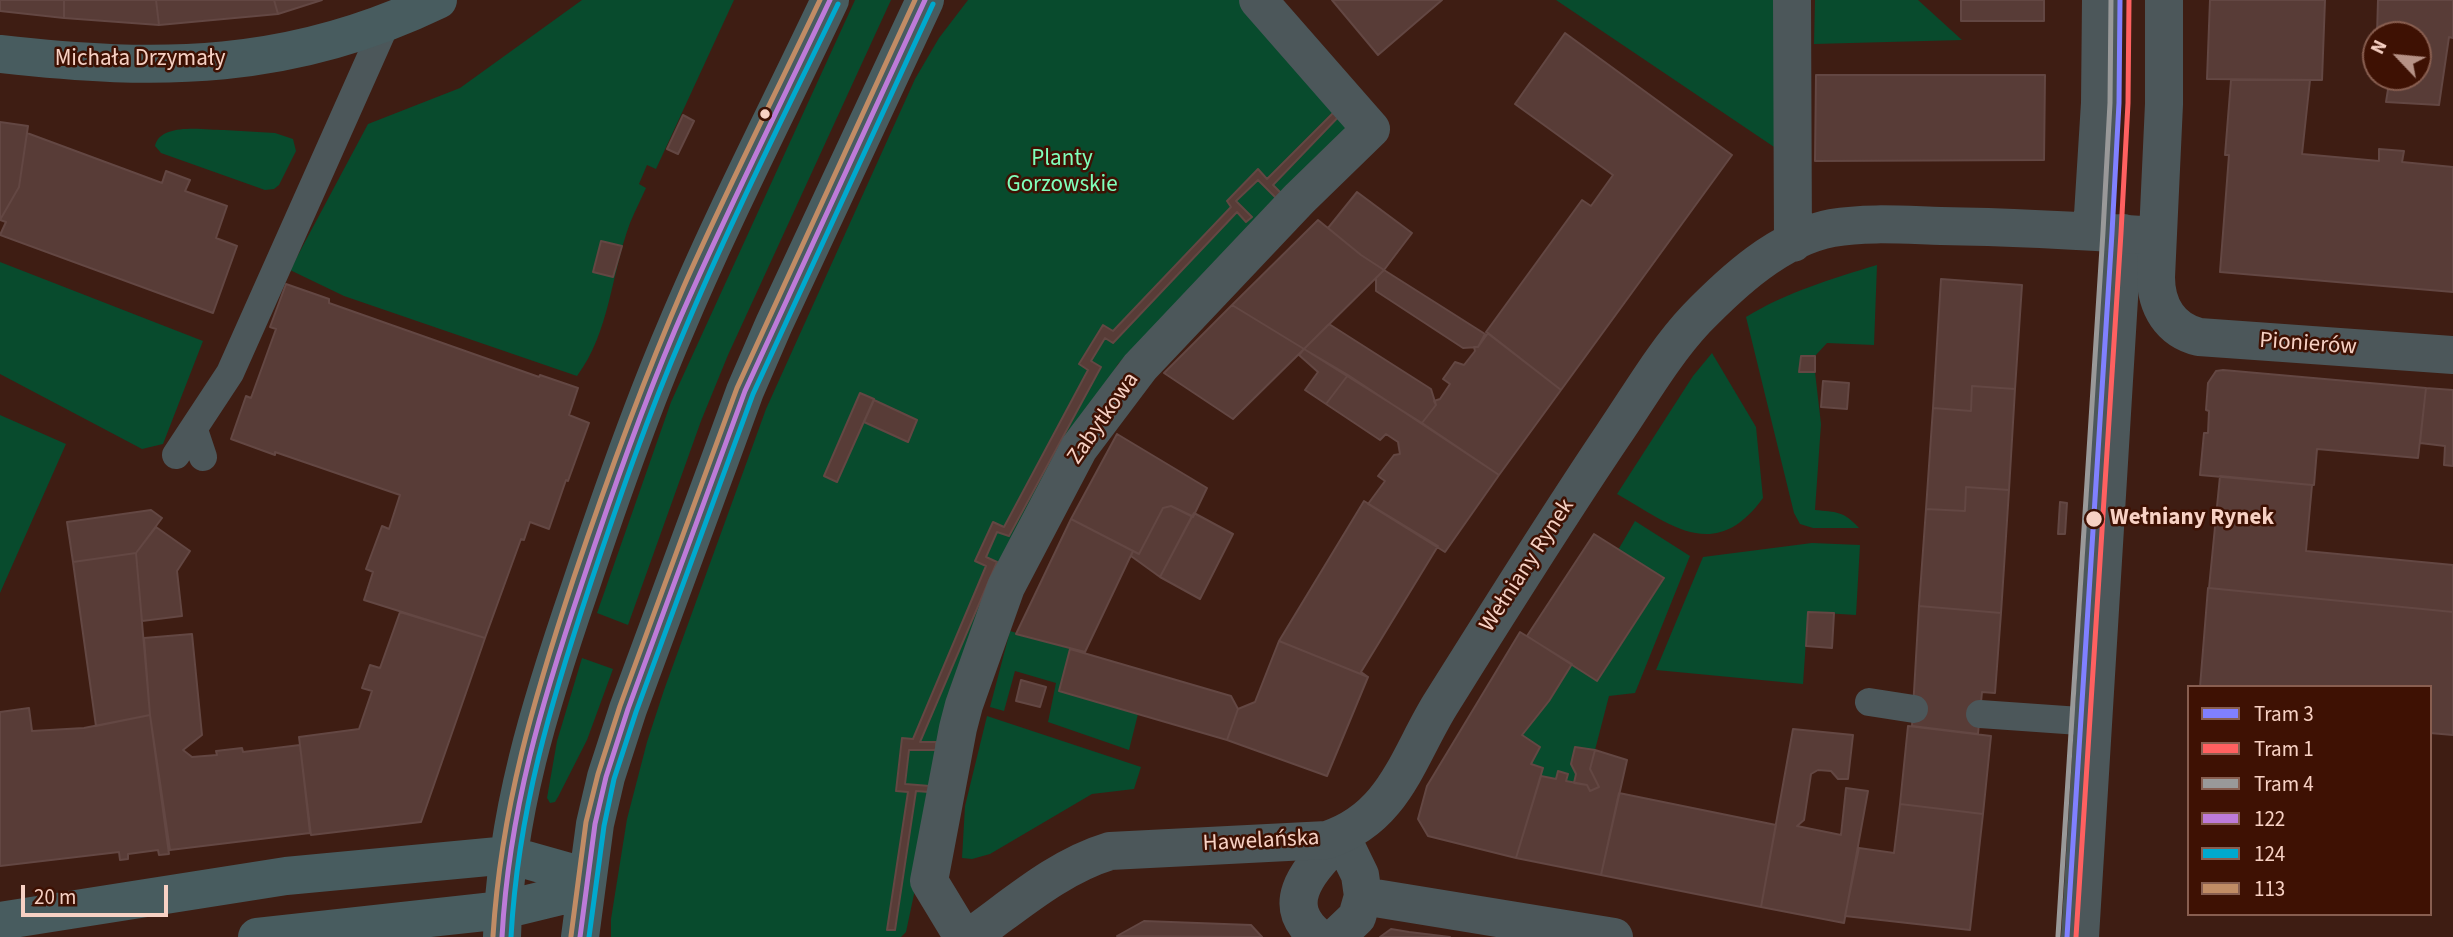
<!DOCTYPE html>
<meta charset="utf-8">
<style>
body{margin:0}
#map{position:relative;width:2453px;height:937px;overflow:hidden;background:#3e1d13;font-family:"Source Sans 3",sans-serif}
canvas{display:block}
.legend{position:absolute;left:2187px;top:685px;width:245px;height:231px;box-sizing:border-box;background:#3e1103;border:2px solid #885e50;margin:0;padding:9px 12px;list-style:none;font-size:21px;color:#f7d1c4}
.legend li{display:flex;align-items:center;gap:14px;height:35px}
.legend b{width:35px;border:2px solid #885e50}
.north{position:absolute;left:2362px;top:21px;width:70px;height:70px;box-sizing:border-box;background:#3e1103;border:2px solid #885e50;border-radius:50%;rotate:296deg;font-size:19px;font-weight:700;line-height:28px;text-align:center;color:#f7d1c4}
.north::after{content:'';display:block;margin:auto;width:24px;height:32px;background:#b69286;clip-path:polygon(50% 0,100% 100%,50% 72%,0 100%)}
.scale{position:absolute;left:21px;top:885px;width:147px;height:32px;box-sizing:border-box;border:4px solid #f7d1c4;border-top:0;padding-left:9px;font-size:21px;line-height:24px;white-space:nowrap;color:#f7d1c4;-webkit-text-stroke:5px #3e1103;paint-order:stroke}
</style>
<div id="map">
<canvas width="2453" height="937"></canvas>
<ul class="legend">
<li><b style="height:9px;background:#8080ff"></b>Tram 3</li>
<li><b style="height:9px;background:#ff6060"></b>Tram 1</li>
<li><b style="height:9px;background:#999"></b>Tram 4</li>
<li><b style="height:9px;background:#bd7bd9"></b>122</li>
<li><b style="height:9px;background:#00a9ce"></b>124</li>
<li><b style="height:9px;background:#c18c65"></b>113</li>
</ul>
<div class="north">N</div>
<div class="scale">20 m</div>
</div>
<script>
const context = document.querySelector('canvas').getContext('2d');
context.lineJoin = 'round';
function fill(path, color) { context.fillStyle = color; context.fill(path, 'evenodd'); }
function strokePath(path, color, width, dash) { context.strokeStyle = color; context.lineWidth = width; context.lineCap = dash ? 'butt' : 'round'; context.setLineDash(dash || []); context.stroke(path); }
function drawText(font, color, halo, rows, align = 'center') {
  context.font = font + ' "Source Sans 3",sans-serif'; context.lineWidth = 5; context.setLineDash([]); context.textBaseline = 'middle'; context.strokeStyle = halo; context.fillStyle = color; for (const [text, x, y, turn = 0] of rows) {
    context.save(); context.translate(x, y); context.rotate((+turn || 0) * Math.PI / 180); context.textAlign = isNaN(turn) ? turn : align; if (halo) context.strokeText(text, 0, 0); context.fillText(text, 0, 0); context.restore();
  }
}
fill(new Path2D(`
 M582,0h152l-78,169 -9,-4 -8,19 7,4c-5,11 -11,23 -16,35 -19,51 -20,109 -53,153l-233,-80 -54,-26 78,-146 92,-36z
 M855,0h36l-163,355 -27,66 -73,204 -31,-12 74,-211z
 M968,0h277l110,122 -237,242 -108,195 -51,123 -53,250 -5,5h-290v-18l16,-100 20,-77 17,-52 102,-281 149,-330 24,-41z
 M1556,0h228l-1,153z
 M1815,0h103l44,40 -148,4z
 M224,130l51,3 18,6 3,12 -17,34 -5,4 -9,1 -104,-37 -6,-7c5,-24 50,-16 69,-16z
 M0,262l203,79 -40,103 -21,5 -142,-75z
 M1877,265l-3,80 -47,-2 -12,13h-14l-1,15 15,1 6,52 -6,86c21,2 29,1 44,18h-46l-13,-4 -6,-11 -48,-196c41,-25 85,-38 131,-52z
 M1712,353l44,74 7,71c-48,66 -92,27 -146,-4l76,-118z
 M0,415l66,29 -66,149z
 M1635,521l55,35 -55,137 -26,3 -14,54 -20,-3 -4,17 5,10 -2,9 -8,-2 -8,-9 -2,7 -15,-3 2,-8 -12,-4 9,-17 -18,-12 27,-34 23,-37 26,16 66,-101 -46,-29z
 M1812,543l48,2 -4,70 -48,-3 -5,72 -147,-14 47,-113z
 M1010,631l60,18 -11,42 79,23 -9,36 -81,-28 8,-39 -41,-12 -11,40 -14,-4z
 M582,658l31,11 -26,71 -29,57 -3,5 -5,1 -3,-5 10,-57z
 M987,716l154,51 -7,22 -42,5 -102,60 -18,5 -10,-1 3,-52z`), '#084b2d');
const building = new Path2D(`
 M0,0h64v18l-64,-7z
 M64,0h92l3,25 -95,-7z
 M156,0h118l4,14 -119,11z
 M274,0h48l-44,14z
 M1332,0h110l-64,55z
 M1961,0h83v21h-83z
 M2210,0h115l-3,80 -115,-1z
 M2378,0h75v38l-4,-1 -10,68 -53,-3 4,-25h28v-42h-41z
 M1565,33l167,122 -171,235 -75,-58 96,-132 9,6 22,-31 -98,-71z
 M1816,75h229l-1,85 -229,1z
 M2231,80h79l-8,74 77,7v-12l25,2 -2,11 51,5v125l-233,-20 9,-117h-4z
 M1339,107l5,4 -71,74 8,8 -5,5 -18,-18 -22,21 16,16 -6,5 -9,-10 -124,131 -8,-5 -14,23 10,6 -92,169 -12,-4 -11,25 11,5 -77,180h16v8h-27l-4,34 25,2 -1,6 -13,-1 -21,139h-8l21,-138 -12,-1 6,-53 11,1 73,-173 -11,-5 18,-39 11,5 84,-157 -9,-6 24,-39 10,6 118,-124 -4,-6 31,-32 9,10z
 M683,115l11,6 -16,33 -11,-5z
 M0,122l28,4 -9,61 -19,33z
 M27,133l135,50 4,-12 24,9 -5,11 42,15 -11,32 21,8 -24,67 -213,-78 6,-13 -6,-2 19,-33z
 M1357,192l55,41 -28,37 -23,-15 -33,-27z
 M1318,220l43,35 23,15 -80,79 -72,-44z
 M601,241l21,5 -9,31 -20,-5z
 M1384,270l101,64 -7,13 -15,1 -87,-57v-13z
 M1941,279l81,6 -7,104 -43,-3 -1,25 -38,-3z
 M286,284l43,15v4l210,74 1,-2 38,13 -9,27 20,8 -21,58 -2,-1 -17,49 -19,-7 -6,18 -3,-1 -36,99 -121,-38 9,-28 -7,-3 16,-43 7,3 11,-34 -125,-43v3l-44,-16 15,-43 5,2 25,-69 -6,-2z
 M1232,305l72,44 -71,70 -69,-46z
 M1329,324l102,65 5,16 -14,18 -118,-74z
 M1488,333l73,57 -62,85 -77,-52 14,-18 -2,-4 6,-2 10,-15 -7,-5 12,-17 9,3 11,-14 -1,-4h4z
 M1304,349l44,26 -22,29 -21,-14 13,-18 -19,-17z
 M1801,356h14v16h-16z
 M2223,370l203,18 -8,70 -101,-9 -3,36h-2l-112,-10 4,-42h4l1,-22 -3,-1 2,-27 8,-12z
 M1348,375l151,100 -54,77 -77,-48 17,-23 -7,-5 16,-21 6,-1 -2,-12 -12,-8 -6,6 -54,-36z
 M1823,381l26,2 -2,26 -26,-2z
 M1972,386l43,3 -6,101 -43,-3 -1,24 -39,-2 7,-101 38,3z
 M2426,388l27,2v76l-9,-1 1,-19 -25,-3z
 M860,393l14,6 -37,83 -13,-6z
 M874,400l43,20 -9,22 -44,-20z
 M1117,434l90,54 -14,29 -22,-11 -8,2 -24,46 -68,-35z
 M2220,476l92,9 -6,66 147,14v47l-244,-24z
 M1966,487l43,3 -8,123 -82,-7 7,-97 39,2z
 M1364,501l74,45 -77,126 7,5 -89,-36z
 M2060,502l7,1 -2,31h-7z
 M1171,506l21,10 -32,61 -29,-21 2,-5 6,3 24,-46z
 M151,510l11,8 -26,35 -63,9 -6,-40z
 M1194,513l39,21 -33,65 -40,-22z
 M1071,519l62,32 -48,101 -69,-18z
 M156,527l34,24 -13,20 5,45 -40,5 -6,-68z
 M1594,534l70,44 -67,103 -70,-45z
 M136,553l14,162 -54,11 -23,-164z
 M2208,588l245,24v123l-23,-2v-46h-230z
 M1919,606l82,7 -6,80 -13,-1 -4,42 -66,-8z
 M400,612l85,26 -64,184 -110,13 -12,-98 60,-8 13,-38 -10,-3 8,-23 10,3z
 M1808,612l26,1 -2,35 -26,-2z
 M1520,632l52,32 -23,37 -27,34 18,12 -9,17 12,4 -27,90 -88,-22 -10,-17 9,-33z
 M192,634l10,101 -19,15 9,7 25,-2 -1,-4 26,-3 1,4 57,-7 10,88 -140,17 -20,-135 -6,-77z
 M1279,641l89,36 -41,99 -100,-36 11,-31 17,-7z
 M1070,649l161,47 7,13 -11,31 -168,-49z
 M1021,680l25,7 -6,20 -24,-6z
 M29,708l3,23 52,-3 66,-13 19,139 -10,1 -1,-5 -30,4v5l-8,1 -1,-8 -119,14v-154z
 M1908,726l83,10 -8,78 -83,-10z
 M1793,729l60,6 -5,44h-10l-7,-8 -13,-1 -7,4 -7,46 -7,6 44,9 5,-47 22,3 -24,132 -83,-16z
 M1575,747l20,3 -5,19 9,18 -9,4 -3,-6 -13,-2 2,-9 -5,-10z
 M1595,750l32,10 -26,115 -85,-17 25,-82 15,3 2,-8 10,3 -2,7 21,4 3,6 9,-4 -9,-18z
 M1619,793l157,32 -15,82 -160,-32z
 M1900,804l83,10 -13,116 -125,-14 14,-68 35,5z
 M1144,921l107,4 11,12 -145,-1z
 M1391,929l18,3 41,5h-70z`);
fill(building, '#583c37');
strokePath(building, '#634743', 2);
strokePath(new Path2D(`
 M194,430l9,27
 M176,455l54,-82 156,-350
 M1869,702l45,7
 M1980,714l114,8`), '#4c575a', 28);
strokePath(new Path2D(`
 M1318,937c-44,-36 -3,-71 23,-101l19,39 3,21 251,41
 M1336,937l21,-20 6,-21
 M2080,937l43,-704`), '#4c575a', 38);
strokePath(new Path2D(`
 M1792,0l1,243
 M2164,0v104l-8,173c0,29 14,53 43,60l254,18
 M2092,231l8,-128 1,-103
 M963,937l-34,-56 29,-153 6,-23 42,-118 73,-139 61,-81 159,-168 72,-70 -113,-129
 M970,937c44,-31 87,-70 140,-86l217,-11c67,-22 80,-81 113,-135 57,-91 113,-181 173,-270 26,-38 51,-82 83,-116 36,-37 83,-81 136,-91 35,-6 73,-3 109,-2 72,1 144,5 216,10`), '#4c575a', 38);
strokePath(new Path2D(`
 M0,54c159,18 291,17 438,-54
 M0,921l286,-45 223,-21 78,22
 M257,937l246,-27 82,-20
 M502,937c3,-122 39,-235 78,-349 29,-87 59,-174 95,-258 47,-112 103,-220 155,-330
 M580,937l15,-113 11,-47 22,-68 94,-255 23,-63 29,-67 151,-324`), '#485c5f', 38);
strokePath(new Path2D(`
 M502,937c7,-127 40,-235 80,-354 28,-85 58,-170 93,-253 48,-112 103,-220 155,-330
 M580,937l15,-113 11,-47 22,-68 117,-318 180,-391`), '#bd7bd9', 5);
strokePath(new Path2D(`
 M511,937c7,-127 40,-235 80,-355 28,-83 57,-167 92,-248 47,-112 102,-220 155,-330
 M589,937l15,-111 10,-47 22,-67 117,-318 180,-390`), '#00a9ce', 5);
strokePath(new Path2D(`
 M493,936c8,-128 41,-238 81,-359 33,-98 69,-196 110,-291 43,-97 91,-191 136,-286
 M571,936l15,-114 12,-48 22,-68 117,-318 178,-388`), '#c18c65', 5);
strokePath(new Path2D(`
 M2067,937l45,-704 7,-130 1,-103`), '#8080ff', 5);
strokePath(new Path2D(`
 M2076,937l45,-704 7,-130 1,-103`), '#ff6060', 5);
strokePath(new Path2D(`
 M2058,936l45,-704 7,-129 1,-103`), '#999', 5);
for (const [x, y, r, color] of [
 [765,114,6,"#f7d1c4"],
 [2094,519,9,"#f7d1c4"]
]) { const dot = new Path2D(); dot.arc(x, y, r, 0, 2 * Math.PI); context.fillStyle = color; context.fill(dot); strokePath(dot, '#3e1103', 2.5); }
drawText('23px', '#f7d1c4', '#3e1103', [
 ["Michała Drzymały",140,60],
 ["Pionierów",2308,345,4],
 ["Zabytkowa",1104,419,-55],
 ["Wełniany Rynek",1528,566,-57],
 ["Hawelańska",1261,842,-3]
]);
drawText('23px', '#80ffbb', '#3e1103', [
 ["Planty",1062,160],
 ["Gorzowskie",1062,186]
]);
drawText('bold 23px', '#f7d1c4', '#3e1103', [
 ["Wełniany Rynek",2110,519]
], 'left');
</script>
